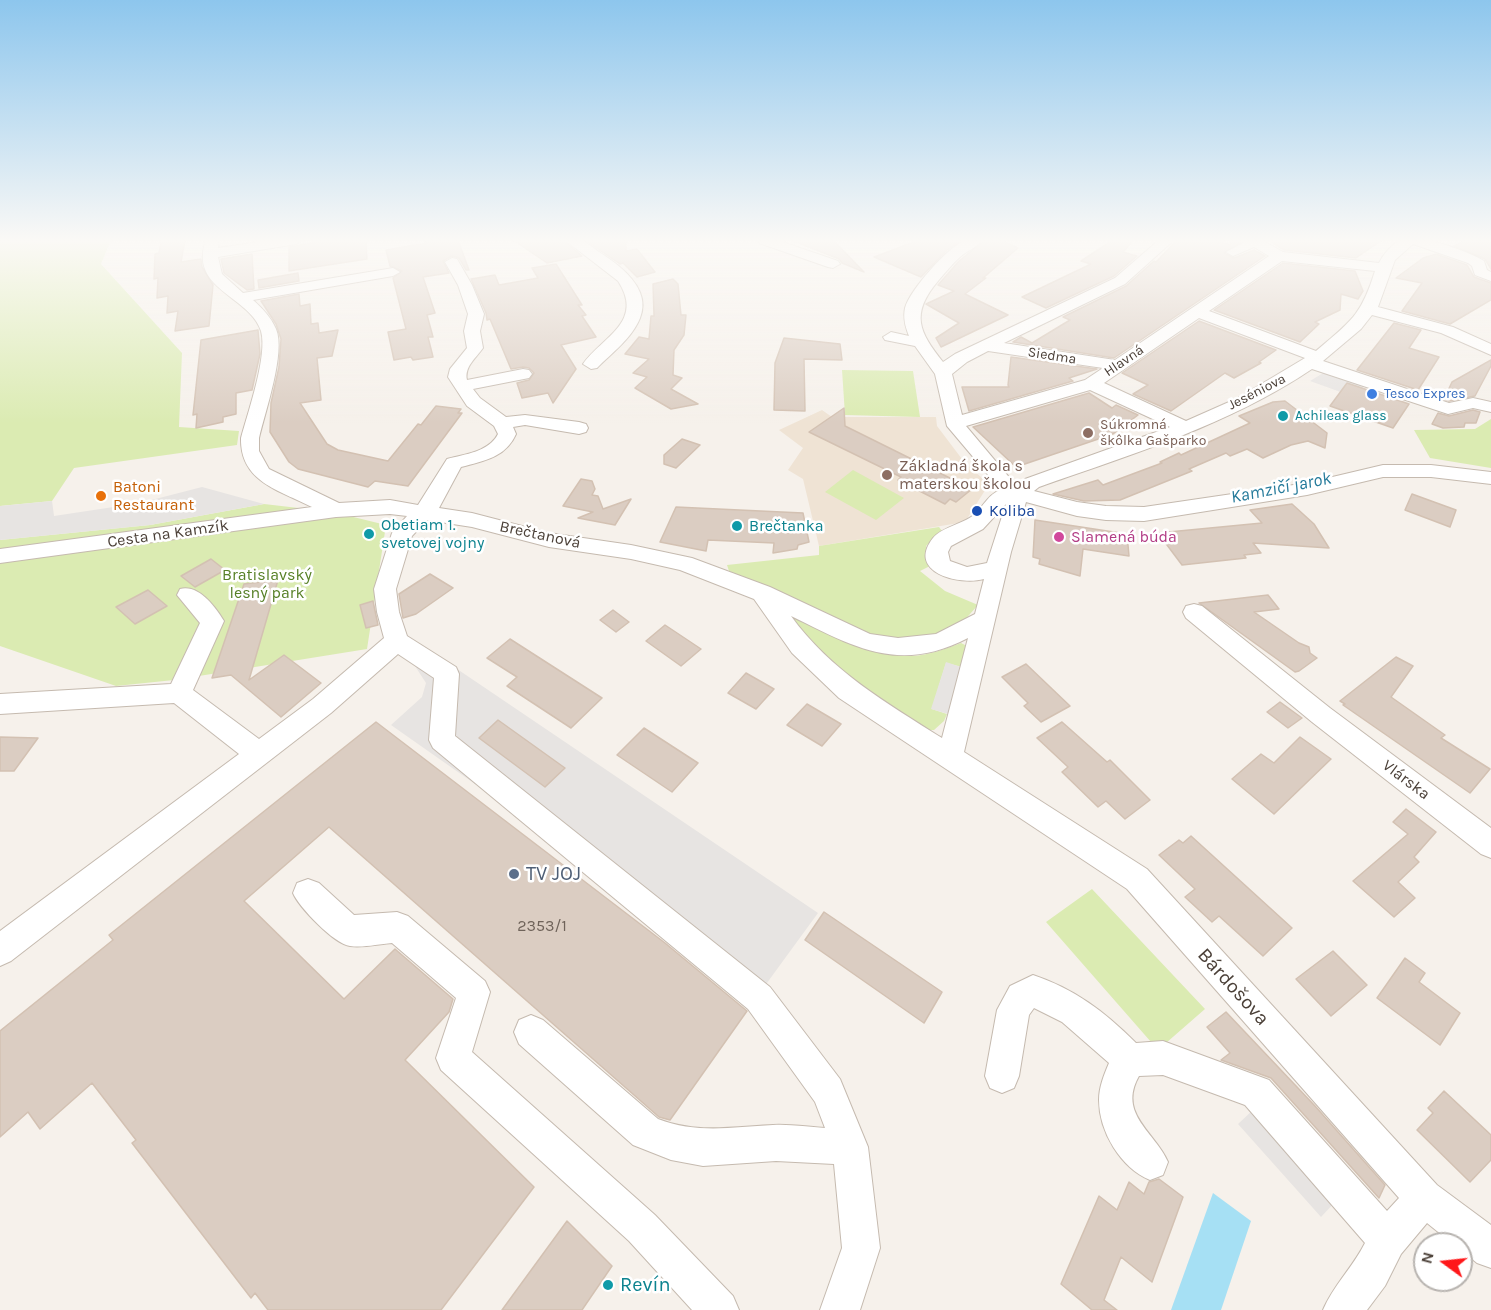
<!DOCTYPE html>
<meta charset="utf-8">
<style>
body{margin:0}
#map{position:relative;width:1491px;height:1310px;overflow:hidden;background:#f6f1eb;font-family:Karla,sans-serif}
canvas{display:block}
.north{position:absolute;left:1413px;top:1232px;width:60px;height:60px;box-sizing:border-box;background:#fff;border:2px solid #b7b3af;border-radius:50%;rotate:285deg;font-size:16px;font-weight:700;line-height:24px;text-align:center;color:#4b4038}
.north::after{content:'';display:block;margin:auto;width:21px;height:27px;background:#ff181a;clip-path:polygon(50% 0,100% 100%,50% 72%,0 100%)}
</style>
<div id="map">
<canvas width="1491" height="1310"></canvas>
<div class="north">N</div>
</div>
<script>
const context = document.querySelector('canvas').getContext('2d');
context.lineJoin = 'round';
function fill(path, color) { context.fillStyle = color; context.fill(path, 'evenodd'); }
function strokePath(path, color, width, dash) { context.strokeStyle = color; context.lineWidth = width; context.lineCap = dash ? 'butt' : 'round'; context.setLineDash(dash || []); context.stroke(path); }
function drawText(font, color, halo, rows, align = 'center') {
  context.font = font + ' Karla,sans-serif'; context.lineWidth = 5; context.setLineDash([]); context.textBaseline = 'middle'; context.strokeStyle = halo; context.fillStyle = color; for (const [text, x, y, turn = 0] of rows) {
    context.save(); context.translate(x, y); context.rotate((+turn || 0) * Math.PI / 180); context.textAlign = isNaN(turn) ? turn : align; if (halo) context.strokeText(text, 0, 0); context.fillText(text, 0, 0); context.restore();
  }
}
fill(new Path2D(`
 M822,410l10,7h104l1,9 28,37 24,21 -24,38 -146,24 -16,-67 -15,-9 15,-22 -24,-18z`), '#efe3d4');
fill(new Path2D(`
 M0,240h111l-10,24 81,89 -3,74 60,4 -2,14 -163,23 -22,33 -52,5z
 M842,370l71,1 7,46 -75,-2z
 M1491,419v49l-61,-10 -16,-28 61,-1z
 M853,470l51,28 -28,22 -51,-28z
 M264,504l69,8 53,13 -19,124 -193,31 -58,6 -116,-40v-106l150,-15z
 M939,527l3,4 -16,15 6,19 -12,6 25,20 33,14 -16,18 -26,12 -30,5 -37,-6 -140,-63 -2,-6 92,-10v-9z
 M774,606c41,19 92,50 138,50 17,-1 33,-7 49,-13l6,3 -5,21 -16,-4 -14,46 15,5 -3,7 -10,9h-6l-102,-65z
 M1092,889l113,120 -47,41 -112,-128z`), '#dbebb2');
fill(new Path2D(`
 M1328,370l38,12 -9,16 -47,-17z
 M202,487l62,17 -114,21 -150,15v-34l52,-5 2,15 86,-13z
 M429,650l389,263 -54,74 -373,-262 31,-28 4,-14 -13,-20z
 M946,662l18,6 -16,46 -17,-5z
 M1253,1110l83,91 -15,16 -83,-93z`), '#e7e4e2');
fill(new Path2D(`
 M1213,1193l38,28 -30,89h-50z`), '#a6e0f4');
const building = new Path2D(`
 M165,240h20l-4,22 20,-3 1,8 11,18 -4,41 -34,5 3,-20 -11,2 1,-17 -11,2 1,-20 -4,1 1,-25 4,-1 2,-11z
 M318,240h48l1,19 -78,12v-24l29,-5z
 M426,240h32l11,30h-3l-7,-12 -7,-2 -9,5 6,12 -26,4 12,36 -8,2 6,22h-5l5,20 -20,3 -2,-3 -17,3 -6,-28 18,-3 -13,-51 9,-7 -12,-5 -4,-16 41,-7z
 M513,240h50l19,16 -35,7z
 M585,240h41v11l11,-2 18,23 -18,5 -14,-14 -3,1z
 M791,240h42l31,32 -22,-9 -3,-4z
 M919,240h43l-15,10 -26,27 -47,-20z
 M985,240h15l18,8 -35,30h3l-21,16 43,21 -67,32 -5,-9 23,-15 -33,-19 28,-13 -16,-6 21,-24z
 M1113,240h21l-11,12 14,4 -23,20 -68,32 -24,-11 69,-33 -10,-3z
 M1177,240h38l15,5 1,-5h14l-21,13 10,5 20,-8 11,6 -151,102 -101,-16 8,-5 11,6 38,-23 -7,-3 63,-31 28,-25 2,1z
 M1268,240h114l-26,18 -72,-8z
 M1467,240h24v29l-6,-10 -31,-13z
 M252,254l2,35 -7,1 -23,-17 -3,-14z
 M1436,254l31,11 7,12 17,6v17l-41,24 -48,-13 20,-28 -26,-5 27,-20z
 M1283,263l72,8 8,20 -5,8 -17,-5 -1,16 -25,12 4,2 -19,18 -86,-32z
 M556,264l26,41h-4l8,10 -4,1 14,21 -35,8 15,24 -23,34 -5,-10 -26,5 -5,-15 12,-3 5,-7 -5,-5 -6,-1 -12,2 -21,-50 -3,1 -1,-7 -15,-34 24,-4 4,10 39,-7 -6,-10z
 M298,273l1,8 -40,7 -1,-8z
 M673,279l5,5 3,31h5l-2,20 -10,15 -1,25 9,3 -11,11 27,15 -27,5 -36,-21 12,-11 -14,-4 16,-14 -24,-5 14,-17 10,2 2,-23h3l-1,-32z
 M299,294l1,12 10,-2 1,20 7,-1 1,10 19,-3 -6,26 -15,2 4,42 -21,3 27,41 11,6 50,11 30,-37 3,1 15,-19 25,3 -3,4h4l-54,73 -33,-5 -7,6 -70,-18 -9,-7 -19,-30 1,-29 8,-36 2,-28 -5,-15 -15,-23z
 M1199,321l77,29 -17,12 2,1 -27,15 -9,-5 -54,38 -38,-17 15,-9 -26,-12z
 M1394,323l27,7 -12,18 30,9 -21,33 -61,-20z
 M258,330l2,24 -8,36 -16,3v21l-13,3v5l-27,6 1,-14 -4,1 8,-75z
 M784,338l56,6 2,16 -38,-1 1,52 -31,-1 1,-47z
 M1011,357l86,12 -28,9 4,3 -104,30 -7,-24h47l-1,-2z
 M1491,360v6l-16,30 -26,5 -5,-2 8,-17z
 M1347,383l62,21 -16,24 -63,-22z
 M1089,393l23,15 4,-3 22,10 -25,19 -97,33 -43,-40z
 M1285,401l42,32 -2,15 -17,-7 -17,4 -28,13 -16,-9 -17,7 -4,-3 -37,16 3,2 -72,29 -36,1 -31,-7 45,-14 5,5 59,-22 -2,-1 19,-9 2,2 69,-32 -11,-7 34,-14z
 M844,408l1,18 127,63 -16,13 -6,-3 -5,5 -47,-24 3,-3 -92,-45z
 M1473,410l7,2 -4,11h-11l-1,4 -21,1 -11,-4 6,-11 11,3z
 M682,439l18,6 -24,23 -12,-4v-9z
 M581,479l11,2 3,8 -3,6 6,1 5,13 28,-10 -16,26 -37,-7 15,-6 -30,-6z
 M1412,494l44,16 -6,17 -45,-17z
 M1292,504l22,20 15,24 -76,-5 8,10 -17,2 2,3 -64,7 -24,-32 104,-10 -12,-13z
 M676,507l127,6 6,29 -11,3 -1,4 -24,4 1,-10 -66,-3 -2,11 -46,-9z
 M1035,520l92,14 2,22 -46,-7 -3,27 -41,-12 1,-5 -7,-2z
 M211,559l14,11 -30,17 -14,-11z
 M430,574l23,14 -37,26 -13,4 -4,-24z
 M278,580l-29,100 35,-25 37,28 -40,34 -50,-42 -19,3 32,-94z
 M148,590l19,16 -32,18 -19,-17z
 M1268,595l11,14 -25,3 45,31 10,4 1,6 7,5 -18,13 -4,1 -96,-69z
 M373,601l5,24 -12,3 -6,-23z
 M613,610l16,12 -13,10 -16,-12z
 M665,625l36,24 -20,17 -35,-25z
 M510,639l92,59 -31,30 -64,-42 10,-9 -30,-19z
 M1396,657l17,9 -22,31 54,38 -4,3 49,31 -20,24 -127,-88 2,-1 -5,-3z
 M1026,664l44,42 -29,16 -17,-16 4,-3 -26,-26z
 M746,673l28,16 -18,20 -28,-16z
 M1280,702l22,16 -14,10 -21,-16z
 M807,704l34,20 -19,22 -35,-21z
 M498,720l67,48 -20,19 -66,-49z
 M376,722l289,221 82,68 -77,109 -11,-3 -330,-290 -85,74 100,98 51,-50 58,50 -4,13 -44,48 129,127 -93,123h-173l-13,-17 -4,5 -119,-155 4,-3 -44,-57 -52,46 -12,-17 -28,25v-106l113,-91 -4,-5z
 M1062,722l45,40 3,-2 40,40 -25,19 -19,-18 -8,6 -36,-35 6,-5 -31,-29z
 M644,728l54,35 -26,29 -55,-37z
 M0,737l38,1 -24,33h-14z
 M1300,737l31,22 -57,55 -42,-35 29,-25 13,9z
 M1406,809l30,23 -22,25 5,5 -21,20 17,16 -21,19 -41,-36 55,-47 -15,-12z
 M1191,836l101,92 -29,28 -44,-40 -7,6 -27,-25 10,-8 -36,-34 20,-15 4,3z
 M824,912l118,80 -18,31 -119,-83z
 M1333,951l34,34 -36,31 -35,-37z
 M1405,958l20,15 -6,9 41,31 -20,32 -63,-47z
 M1226,1012l89,94 70,79 -6,13 -108,-120 -50,-18 9,-7 -23,-26z
 M1444,1091l47,44v25l-21,22 -53,-52 16,-17 -5,-5z
 M1159,1179l24,18 -31,85 -31,-25 -17,43 13,10h-25l-31,-26 38,-88 18,14 12,-28 15,12 5,-12z
 M567,1221l45,45 -30,44h-80z`);
fill(building, '#dbcdc2');
strokePath(building, '#d3c1b2', 1.5);
const minor = new Path2D(`
 M205,240h14l-1,8 54,-8h31l-7,4 -78,13 4,17 21,19 150,-25 7,4 -7,4 -140,24c9,8 18,17 23,29 10,23 -11,83 -17,109v13l10,18 70,34 51,-3 28,5 29,-46c18,-5 42,-7 51,-25l-4,-8 -27,-20 -19,-29 2,-8 17,-21 -3,-17 4,-17 -10,-29 -13,-23 7,-4 5,1 15,26 12,29 -4,17 3,17c-7,10 -19,19 -16,32l56,-11 6,1 3,4 -3,4 -56,11 7,9 26,19 19,-2 54,7 7,2 2,4 -2,4 -7,2 -54,-9 -12,2 3,7c-10,23 -32,27 -55,33l-22,41 33,5 77,20 82,12 61,13 78,29 100,47 28,4 38,-4 39,-20 9,-35c-25,7 -78,-7 -51,-41 9,-11 30,-14 41,-23 9,-8 15,-22 27,-25l-54,-64 -12,-52 -20,-28 -30,-6 -2,-3 8,-5 18,4c-4,-10 -6,-18 -4,-28 5,-18 42,-60 59,-67 6,-2 13,-1 19,-1 -6,7 -16,11 -23,17 -8,7 -15,16 -22,24 -28,33 -19,51 5,81l12,-8 160,-76 44,-38h15l-49,44 -121,59 111,17 154,-104 -15,-9 -21,9 -7,-4 23,-12h17l-1,2 18,10 96,11c4,-8 13,-20 23,-23 18,-6 66,11 82,21l3,9 4,2v9l-16,-6 -3,-9 -4,-3 -55,-19 -18,16 -17,47 75,20 38,17v11l-50,-22 -69,-18 -11,14 -38,32 126,42 24,-5 18,4v10l-18,-4 -25,6 -136,-45c-83,56 -180,85 -273,118l-5,4 43,11 29,4 38,1 163,-24 76,-18h48l60,7v12l-60,-7h-48l-76,18 -163,26 -38,-1 -29,-4 -51,-14 -15,50 -47,200 183,117 290,316 54,40v43l-14,-5 -16,-13v-6h-8l-26,-21 -26,31 -16,32 -18,24h-44c10,-24 30,-43 42,-67l-120,-138 -82,-30 -24,1c-22,38 17,57 29,86l-5,13 -13,5c-29,-12 -51,-48 -51,-80 0,-13 5,-25 10,-37l-47,-41 -28,-14 -5,7 -10,61 -5,12 -12,5 -12,-5 -5,-12 12,-66 13,-24 23,-11c42,14 72,37 103,68l27,-2 106,39 118,131 12,-13 -272,-309 -288,-191 -47,-45 -38,-54 -74,-29 -49,-11 -82,-12 -77,-20 -45,-7 -15,16 -16,53 3,23 8,24 49,31 3,7 -4,62 315,251 70,92 28,68 12,101 -20,62h-40l22,-62 -8,-84 -58,-3 -73,5 -32,-6 -38,-15 -114,-101 -5,-12 5,-12 12,-5 12,5 115,99c39,15 74,8 115,6 17,-1 35,2 52,3l-10,-26 -67,-93 -315,-261 -4,-8 5,-62 -36,-24 -67,59 -320,248 -11,5v-35l239,-177 -65,-51 -174,11v-20l171,-10 29,-61 -23,-28 3,-6c18,-5 35,17 44,32l-31,69 66,49 54,-40 71,-61 -7,-26 -3,-23 18,-56 15,-17 -17,-2 -54,3 -336,46v-14l312,-42c-33,-17 -72,-25 -71,-69 7,-26 27,-83 20,-107 -10,-32 -62,-40 -58,-78 0,-4 2,-9 2,-13zM1282,261l93,10c-14,45 -24,50 -59,80l-107,-40zM1199,318l106,40 -67,40 -52,23 -82,-38zM988,351l115,17 -18,12 -123,35 -10,-41 15,-12zM1090,390l80,37 -145,52 -6,5 -11,-8 -42,-50zM1006,504l-19,59 -20,4 -17,-6 -2,-9 3,-6 32,-17zM791,616c63,31 108,58 177,22l-26,100c-56,-35 -112,-68 -151,-122z
 M565,240c4,0 10,-1 14,0 7,1 14,8 20,12 21,13 53,37 41,66 -8,20 -28,35 -43,50l-6,1 -8,-5c19,-27 62,-42 35,-83z
 M757,240h20l61,21 2,3 -7,4 -5,-1 -69,-24z
 M1194,604l8,2 128,102 161,120v30l-10,-4 -169,-132 -126,-104 -3,-6 3,-6z
 M308,879l11,4 35,32 43,-3 11,4 77,65 5,11 -18,60 183,163 78,81 6,14h-47l-63,-69 -188,-171 -5,-12 20,-60 -64,-55c-13,1 -29,5 -42,3 -16,-2 -51,-39 -57,-53l4,-10z`);
strokePath(minor, '#c5baaf', 2);
fill(minor, '#fff');
const sky = context.createLinearGradient(0, 0, 0, 423);
sky.addColorStop(0, '#8dc6ed');
sky.addColorStop(0.57, '#fbf9f6');
sky.addColorStop(1, '#fbf9f600');
context.fillStyle = sky;
context.fillRect(0, 0, 1491, 423);
for (const [x, y, r, color] of [
 [1372,394,6,"#3f7fe0"],
 [1283,416,6,"#0f9aa8"],
 [1088,433,6,"#8d6e63"],
 [887,475,6,"#8d6e63"],
 [101,496,6,"#e8710a"],
 [977,511,6,"#1a4fb4"],
 [737,526,6,"#0f9aa8"],
 [369,534,6,"#0f9aa8"],
 [1059,537,6,"#d1479c"],
 [514,874,6,"#5c6f8a"],
 [608,1285,6,"#0f9aa8"]
]) { const dot = new Path2D(); dot.arc(x, y, r, 0, 2 * Math.PI); context.fillStyle = color; context.fill(dot); strokePath(dot, '#fff', 2); }
drawText('14px', '#4b4038', '#fff', [
 ["Siedma",1052,356,9],
 ["Hlavná",1124,361,-34],
 ["Jeséniova",1257,392,-27]
]);
drawText('14px', '#366cbe', '#fff', [
 ["Tesco Expres",1384,394]
], 'left');
drawText('14px', '#0d838f', '#fff', [
 ["Achileas glass",1295,416]
], 'left');
drawText('14px', '#785e54', '#fff', [
 ["Súkromná",1100,425],
 ["škôlka Gašparko",1100,441]
], 'left');
drawText('16px', '#785e54', '#fff', [
 ["Základná škola s",899,466],
 ["materskou školou",899,484]
], 'left');
drawText('16px', '#c56008', '#fff', [
 ["Batoni",113,487],
 ["Restaurant",113,505]
], 'left');
drawText('16px', '#164399', '#fff', [
 ["Koliba",989,511]
], 'left');
drawText('16px', '#0d838f', '#fff', [
 ["Obetiam 1.",381,525],
 ["svetovej vojny",381,543],
 ["Brečtanka",749,526]
], 'left');
drawText('16px', '#4b4038', '#fff', [
 ["Cesta na Kamzík",168,534,-8],
 ["Brečtanová",540,535,12],
 ["Vlárska",1406,780,37]
]);
drawText('16px', '#b23c85', '#fff', [
 ["Slamená búda",1071,537]
], 'left');
drawText('16px', '#578027', '#fff', [
 ["Bratislavský",267,575],
 ["lesný park",267,593]
]);
drawText('16px', '#6f635a', null, [
 ["2353/1",542,926]
]);
drawText('italic 18px', '#267b9b', '#fff', [
 ["Kamzičí jarok",1281,488,-11]
]);
drawText('20px', '#4e5e75', '#fff', [
 ["TV JOJ",526,874]
], 'left');
drawText('20px', '#4b4038', '#fff', [
 ["Bárdošova",1233,987,48]
]);
drawText('20px', '#0d838f', '#fff', [
 ["Revín",620,1285]
], 'left');
</script>
